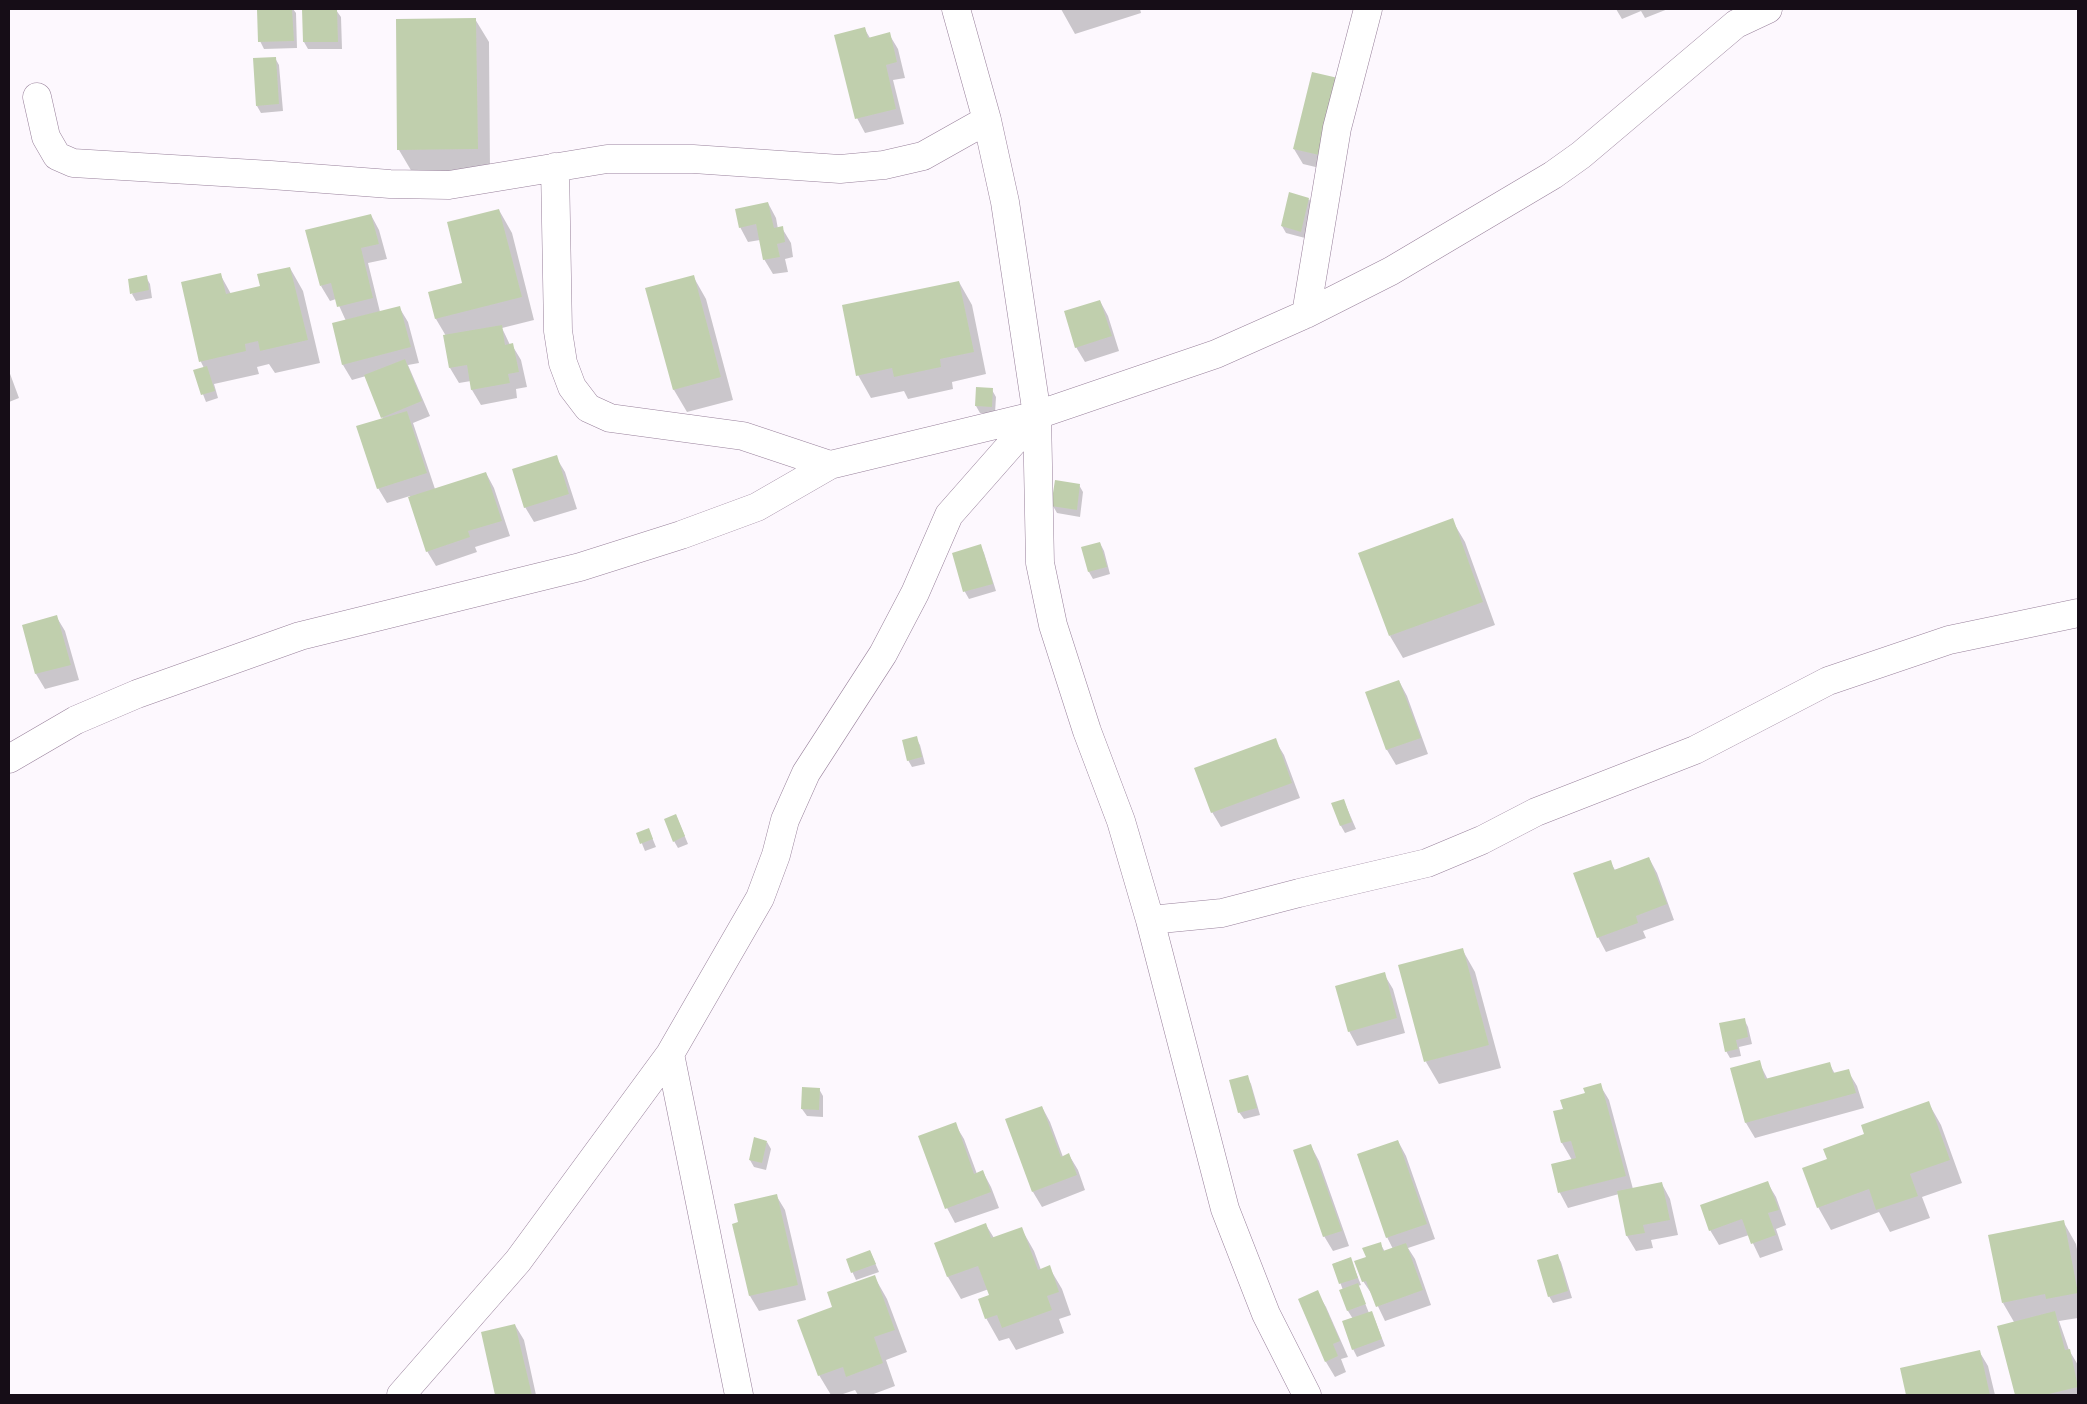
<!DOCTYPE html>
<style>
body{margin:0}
#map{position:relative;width:2087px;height:1404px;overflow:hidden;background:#fdf8fe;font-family:"Archivo Narrow",sans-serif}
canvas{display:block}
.frame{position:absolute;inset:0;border:10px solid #160d17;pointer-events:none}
</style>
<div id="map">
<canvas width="2087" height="1404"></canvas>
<div class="frame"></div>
</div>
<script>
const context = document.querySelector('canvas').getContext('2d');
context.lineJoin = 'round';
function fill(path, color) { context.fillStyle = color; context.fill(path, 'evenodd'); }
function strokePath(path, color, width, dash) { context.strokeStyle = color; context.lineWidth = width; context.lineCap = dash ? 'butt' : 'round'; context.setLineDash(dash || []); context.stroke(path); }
fill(new Path2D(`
 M258,9h35l3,4 1,35 -33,1 -4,-8z
 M1061,9h79l1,4 -66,21z
 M1616,9h52l-23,9 -4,-7 -19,8z
 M303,10h33l5,7 1,32h-34l-4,-7z
 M475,19l14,23 1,129 -78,1 -13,-22z
 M864,28l6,10 19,-4 9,15 7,29 -12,2 11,44 -39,9 -8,-15z
 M275,58l4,7 4,46 -22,2 -4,-7z
 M1337,79l-9,91 -25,-6 -9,-15z
 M1309,199l4,7 -8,32 -19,-5 -4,-7z
 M768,203l8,15 2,11 4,-1 9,15 2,14 -8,2 3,13 -15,2 -9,-15 -4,-19 -12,2 -8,-15z
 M499,210l13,23 22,87 -32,8 8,17h2l9,15 6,27 -11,2 1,9 -36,7 -9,-15 -1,-9 -12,2 -9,-15 -6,-32h2l-10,-17 -7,-26 34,-9z
 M371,215l8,15 8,29 -19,4 12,49 19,-5 9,15 11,41 -11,2 22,51 -17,7 22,66 51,-16 8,15 16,48 -35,11 2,5 -41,14 -9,-15 -17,-55 -23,7 -9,-15 5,-69 -17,-43 -14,4 -9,-15 3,-44 -10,-22 -6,2 -9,-15z
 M290,268l13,23 17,72 -45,10 -6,-9 -12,3 2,7 -45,10 4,14 -12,4 -12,-31 10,-3 -3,-6 -19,-79 38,-9 11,20 30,-7z
 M693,276l13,23 27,101 -46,12 -13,-22 -27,-101z
 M146,277l4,7 2,14 -16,3 -4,-7z
 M959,282l13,23 14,69 -34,8 1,7 -45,10 -4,-8 -33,7 -13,-23z
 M1100,301l8,15 11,35 -34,11 -9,-15z
 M9,371l10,27 -10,4z
 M992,390l4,7 -1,16h-15l-4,-7z
 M556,457l9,15 12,37 -43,13 -9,-15z
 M1079,485l4,7 -3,25 -23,-4 -4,-7z
 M1452,520l13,22 30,83 -92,33 -13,-22z
 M1100,543l4,8 6,23 -17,5 -4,-7 -7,-24z
 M980,545l4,8 12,38 -27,8 -4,-7 -12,-38z
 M56,616l9,15 14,49 -34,9 -9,-15 -13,-48z
 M1399,681l8,15 21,58 -32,11 -9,-15 -20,-57z
 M916,738l4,7 5,19 -13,3 -4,-7z
 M1275,740l9,15 16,43 -79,29 -9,-15z
 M1344,801l12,28 -11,4 -4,-7z
 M676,815l12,29 -10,4 -4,-7z
 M649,830l7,17 -11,4 -7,-17z
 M1649,858l8,15 17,47 -31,11 3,7 -40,14 -8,-15 12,-76 5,9z
 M1462,949l13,23 26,96 -62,16 -13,-22z
 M1384,974l9,15 12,44 -48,13 -8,-15z
 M1744,1019l4,8 4,17 -13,3 2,9 -11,2 -4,-7z
 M1759,1062l9,18 61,-17 6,11 13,-3 9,15 7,22 -109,30 -9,-15 -14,-54z
 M1247,1076l4,8 9,31 -16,4 -5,-7z
 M1600,1085l9,15 24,89 29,-5 8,15 8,36 -27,5 2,8 -17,3 -9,-15 -8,-42 -51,14 -8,-15 -7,-28 19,-5 -10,-17 -8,-31 10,-3z
 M803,1089h16l4,7v21l-16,-1 -5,-7z
 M1928,1102l13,23 21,58 -40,14 8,21 -40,14 -11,-20 -48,18 -13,-23 10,-47 38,-25z
 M1042,1107l8,15 13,35 6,-2 9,15 7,20 -43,17 -9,-15z
 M955,1124l9,15 13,35 6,-2 8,15 8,21 -44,15 -8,-15z
 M1398,1141l8,15 29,83 -27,9 7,11 16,46 -46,16 -12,-25 -10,-15 4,-23 13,-15 5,9 8,-3 -6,-12z
 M767,1142l4,7 -5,21 -12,-3 -4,-7z
 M1311,1146l8,15 30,85 -16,5 -9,-15z
 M1767,1182l9,15 10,28 -10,4 7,21 -23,8 -11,-23 -30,10 -9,-15z
 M776,1195l9,15 21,90 -47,11 -9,-15 -16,-72 6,-1z
 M2063,1221l13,23 2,10v64l-19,3 10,29 9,15v30h-61l-19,-68 16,-5 -11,-19z
 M986,1225l8,13 27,-10 13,23 7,19 8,-3 13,22 9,26 -12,4 5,14 -48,17 -7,-12 -10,3 -13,-23 5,-23 -2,-6 -28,10 -13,-22 -12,-34z
 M870,1251l9,21 -23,8 -9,-20z
 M1557,1255l4,7 11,36 -19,5 -4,-7z
 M1350,1258l11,27 -3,1 11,27 2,-1 4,8 10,26 -28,11 -4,-8v-30l-5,-8 -5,-21 -10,-26z
 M874,1276l13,23 20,53 -21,8 9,26 -24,9h-13l-3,-5 -15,5h-9l-12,-20 15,-68z
 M1317,1292l9,15 22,50 -7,2 5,13 -11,5 -9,-15 -27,-62z
 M515,1325l9,15 12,55h-39l-15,-62z
 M1979,1351l9,15 7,29h-87l-6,-26z`), '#0003');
fill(new Path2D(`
 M257,9h35l2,32 -36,1z
 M302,9h35l1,33h-35z
 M476,18l2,131 -81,1 -1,-131z
 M865,27l3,11 22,-6 7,30 -11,3 10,44 -41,10 -21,-84z
 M276,57l3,47 -23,2 -3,-48z
 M1312,72l26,6 -19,77 -26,-6z
 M1289,192l20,6 -8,34 -20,-6z
 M768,202l6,26 9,-2 2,16 -8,2 3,13 -17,3 -7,-36 -17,4 -4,-19z
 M499,209l23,88 -87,22 -7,-27 34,-9 -15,-61z
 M371,214l8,30 -18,4 12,50 -36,9 -6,-24 -11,3 -15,-56z
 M290,267l18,73 -48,11 -2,-10 -13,3 1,7 -47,11 -18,-80 40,-9 5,21 34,-8 -3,-12z
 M147,275l2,15 -19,4 -2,-15z
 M694,275l27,102 -48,13 -28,-102z
 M959,281l15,71 -34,7 1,8 -47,10 -2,-9 -36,8 -14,-71z
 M1100,300l12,36 -37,12 -11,-37z
 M400,306l11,41 -69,18 -10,-42z
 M502,325l3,20 8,-2 6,29 -11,2 2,9 -39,7 -4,-25 -18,3 -6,-33z
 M405,359l17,42 -41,17 -17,-43z
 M207,366l8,25 -14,4 -8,-25z
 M976,387l17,1 -1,19 -17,-1z
 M407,411l20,62 -50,16 -21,-63z
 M557,455l12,39 -45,14 -12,-39z
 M486,472l16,49 -34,10 2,6 -44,15 -18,-55z
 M1055,480l25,4 -3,26 -26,-4z
 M1453,518l30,84 -94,34 -31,-83z
 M1100,542l7,25 -19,5 -7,-25z
 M981,544l12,40 -30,8 -11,-39z
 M57,615l14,50 -36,9 -13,-49z
 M1399,680l22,58 -35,12 -21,-58z
 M917,736l5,21 -15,4 -5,-21z
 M1276,738l16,45 -81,30 -17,-45z
 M1344,799l8,23 -12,4 -9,-23z
 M676,814l9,22 -12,6 -9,-23z
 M649,828l4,11 -13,5 -4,-11z
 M1649,857l18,47 -31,12 2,7 -41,15 -24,-65 38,-13 3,10z
 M1463,948l26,97 -65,17 -26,-97z
 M1385,972l12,46 -49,14 -13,-46z
 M1745,1018l3,19 -12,3 2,9 -13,3 -6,-29z
 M1760,1060l5,19 65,-17 3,11 16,-4 7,24 -111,30 -15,-55z
 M1248,1075l9,33 -19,5 -9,-33z
 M1601,1083l25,93 -68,17 -7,-29 25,-6 -5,-17 -10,2 -8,-32 10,-2 -3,-9 25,-7 -2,-5z
 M802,1087l18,1 -1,22 -18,-1z
 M1929,1101l21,59 -40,14 8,22 -42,14 -7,-21 -52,19 -15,-40 25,-9 -4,-10 41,-15 -3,-9z
 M1042,1106l19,51 8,-4 8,22 -45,17 -27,-73z
 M956,1122l18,52 9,-4 8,22 -46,17 -27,-73z
 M754,1137l13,4 -5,22 -13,-3z
 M1398,1140l29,84 -41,14 -29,-84z
 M1311,1144l31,87 -19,6 -30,-87z
 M1768,1181l11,29 -11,3 8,22 -25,9 -9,-25 -33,12 -9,-26z
 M1662,1182l8,38 -27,5 2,8 -19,3 -9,-45z
 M777,1194l21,91 -49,11 -17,-72 6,-2 -4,-18z
 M2064,1220l14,73 -32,6 -1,-5 -43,9 -14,-68z
 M986,1223l5,15 31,-11 16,43 12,-5 9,27 -12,4 5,14 -50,18 -5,-13 -12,4 -7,-20 11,-4 -11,-29 -31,11 -13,-34z
 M1381,1242l2,9 23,-8 17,47 -47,17 -10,-26 -4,1 -8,-21 12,-4 -4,-9z
 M870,1250l6,14 -25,9 -5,-14z
 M1558,1254l10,37 -20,6 -11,-37z
 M1351,1257l7,21 -19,6 -7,-20z
 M875,1275l20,55 -21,7 9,26 -37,14 -3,-10 -25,9 -21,-56 35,-13 -5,-15z
 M1358,1283l8,21 -19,7 -8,-21z
 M1318,1290l22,51 -7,3 5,12 -13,6 -27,-63z
 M1372,1311l10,28 -30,11 -10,-29z
 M2055,1311l10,39 5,-1 8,38 -33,8h-30l-18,-69z
 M515,1324l17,71h-37l-14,-63z
 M1980,1350l10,45h-84l-6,-27z`), '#c0cfad');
const street = new Path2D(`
 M956,9l31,111 18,82 32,213 3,148 13,62 34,106 34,90 29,99 75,289 41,105 41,81
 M37,97l9,40 11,19 16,7 198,12 119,9 59,1 158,-26h86l147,10 44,-4 39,-9 64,-36
 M555,167l3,164 5,32 9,24 16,21 22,10 133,18 87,29
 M1306,314l31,-186 31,-119
 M9,759l67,-39 61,-26 163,-58 280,-69 101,-32 76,-28 73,-42 207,-50 179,-61 90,-40 85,-43 162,-96 28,-20 155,-131 32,-15
 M1150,920l72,-7 77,-20 128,-30 55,-23 54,-28 159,-62 133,-69 121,-41 129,-27
 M670,1054l69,341
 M401,1395l117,-134 152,-207 90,-156 16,-43 9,-35 21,-47 77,-119 32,-61 34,-78 88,-100`);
strokePath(street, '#98809b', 29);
strokePath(street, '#fff', 28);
</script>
